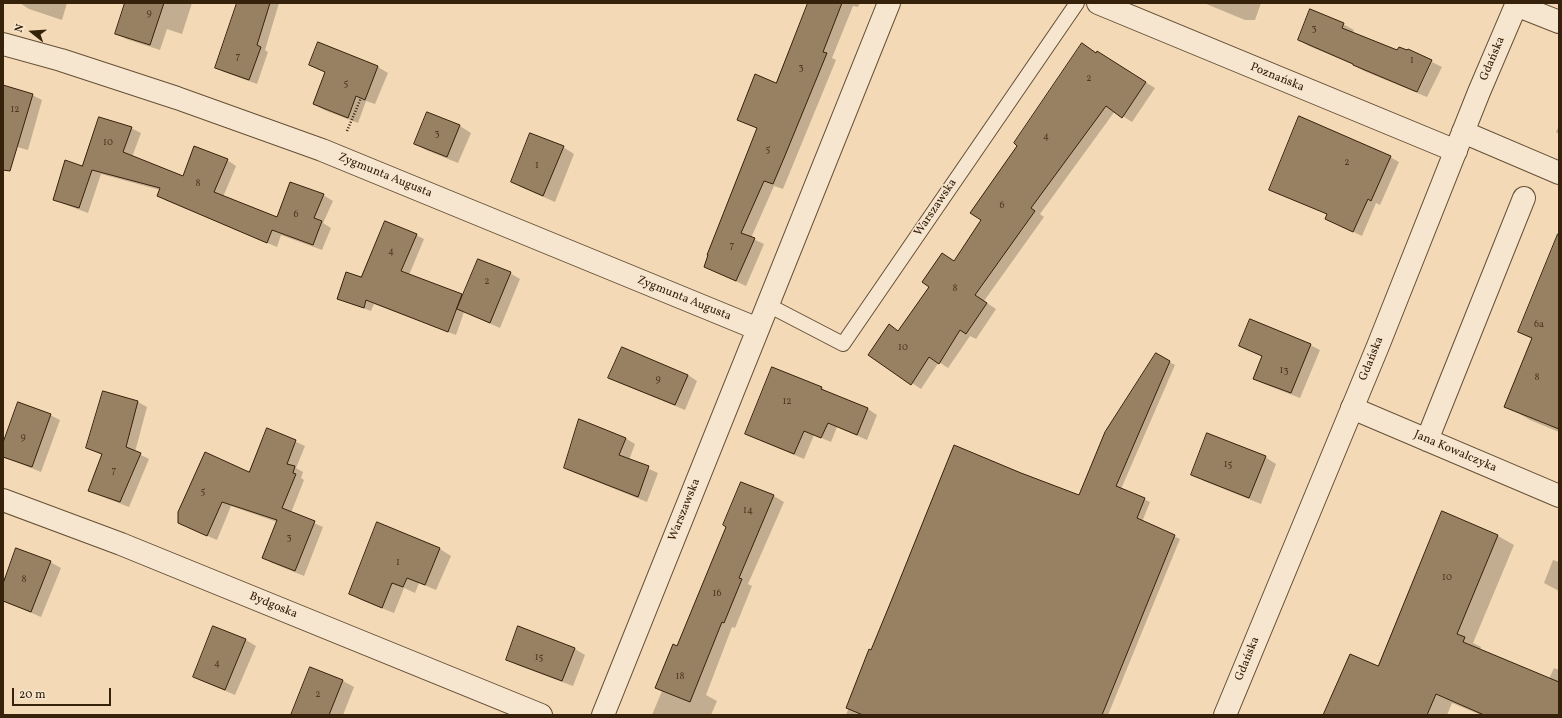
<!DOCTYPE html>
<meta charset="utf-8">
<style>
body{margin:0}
#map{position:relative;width:1562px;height:718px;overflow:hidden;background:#f3d9b5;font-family:Vollkorn,serif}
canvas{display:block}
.frame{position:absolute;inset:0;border:4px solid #36210b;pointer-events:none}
.north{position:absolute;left:12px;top:12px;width:40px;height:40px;-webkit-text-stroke:3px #f7e6cf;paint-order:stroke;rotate:287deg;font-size:11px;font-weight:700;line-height:16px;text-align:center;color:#36210b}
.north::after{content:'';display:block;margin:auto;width:14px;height:18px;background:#36210b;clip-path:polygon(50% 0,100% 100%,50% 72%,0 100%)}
.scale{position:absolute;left:12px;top:688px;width:99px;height:18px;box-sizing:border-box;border:2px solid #36210b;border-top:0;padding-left:5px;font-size:12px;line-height:14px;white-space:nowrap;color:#36210b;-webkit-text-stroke:3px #f7e6cf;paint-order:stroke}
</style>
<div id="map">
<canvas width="1562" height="718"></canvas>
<div class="frame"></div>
<div class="north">N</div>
<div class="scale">20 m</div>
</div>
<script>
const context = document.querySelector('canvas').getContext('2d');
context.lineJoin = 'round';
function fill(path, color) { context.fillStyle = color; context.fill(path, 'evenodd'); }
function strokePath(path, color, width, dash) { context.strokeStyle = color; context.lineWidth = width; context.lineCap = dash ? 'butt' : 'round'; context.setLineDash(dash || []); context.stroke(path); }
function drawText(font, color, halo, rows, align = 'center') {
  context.font = font + ' Vollkorn,serif'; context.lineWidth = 3; context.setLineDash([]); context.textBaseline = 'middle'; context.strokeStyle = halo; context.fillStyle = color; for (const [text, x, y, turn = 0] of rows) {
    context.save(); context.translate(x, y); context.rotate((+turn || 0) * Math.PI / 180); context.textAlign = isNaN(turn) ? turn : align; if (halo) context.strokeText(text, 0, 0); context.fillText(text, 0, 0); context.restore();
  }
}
fill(new Path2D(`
 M20,3h47l-5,17 -33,-11z
 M119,3h73l-10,31 -15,-5 -7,21 -34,-11 -10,-6 9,-28z
 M238,3h41l-14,47 3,2 -11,32 -33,-12 -8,-5z
 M809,3h51l-2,4 -5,-1 -21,52 4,2 -53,129 -9,-3 -23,52 13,6 -18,42 -41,-19 53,-138 -20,-9 39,-36z
 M1204,3h57l-6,17h-10z
 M1343,24l11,6 -1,3 45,19 33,9 -16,31 -51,-21 -10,-6 -45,-19 -10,-6z
 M319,43l59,24 10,6 -13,31 -9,-3 -8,22 -34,-13 -10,-6 12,-31 -16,-8z
 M1097,53l9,5 49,30 -23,34 -17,-11 -75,103 4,3 -60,84 12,8 -20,30 -6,-3 -22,32 -9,-6 -18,27 -52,-34 20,-29 10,5 56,-69z
 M1432,62l10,5 -15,30 -10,-4z
 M3,86l29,9 10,5 -14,50 -25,-7z
 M428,113l32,13 11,7 -13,30 -32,-13 -11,-7z
 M1559,126v8l-3,-2z
 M131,128l10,5 -9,24 51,20 44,-17 9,6 -13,31 54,22 46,-24 10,6 -10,22 8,5 -9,22 -41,-15 -4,12 -110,-46 -9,-6 2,-5 -59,-16 -13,39 -24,-9 -10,-5 29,-32z
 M563,147l11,7 -19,48 -32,-14 -11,-6z
 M1390,157l9,5 -19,43 -4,-2 -14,33 -36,-17 2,-5 -50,-20 -8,-4z
 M1559,234v198l-29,-12 -24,-14 26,-67 -13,-7z
 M416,235l8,4 -15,36 54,21 47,-23 10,6 -20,49 -36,-16 -8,23 -82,-31 -3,7 -26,-9 -7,-4z
 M1310,345l10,5 -20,48 -36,-14 -10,-5 9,-22 -23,-11z
 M1156,355l19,10 -54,124 29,13 -8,20 38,17 -72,176h-262l25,-64 209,-154z
 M688,375l9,6 -12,29 -66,-27 -9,-6z
 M821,388l10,6 37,15 9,6 -10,25 -30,-13 -6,15 -17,-7 -10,24 -48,-20 -10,-6z
 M104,392l34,10 9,5 -12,45 14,7 -20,48 -31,-12 -9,-5 13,-35 -14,-7z
 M50,415l10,5 -19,52 -38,-15v-11z
 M268,429l37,17 -9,22 7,4 -2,6 3,2 -13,33 32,14 -19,49 -32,-13 -9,-6 14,-35 -46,-16 -14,34 -28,-12 61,-55z
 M625,438l10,6 -6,16 29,13 -11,29 -72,-29 -10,-5z
 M1265,457l11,7 -15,40 -57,-23 -11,-7z
 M774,496l10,6 -36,82 4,2 -17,42 -3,-1 -26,68 11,6 -6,14h-59l10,-24 -6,-3 22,-41z
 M1442,512l56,24 16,9 -41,98 8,4 -1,3 69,29 5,-11 5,2v45h-78l-29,-12 -5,12h-122l53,-48z
 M378,524l62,25 11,7 -15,34 -17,-7 -4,10 -11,-5 -10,25 -33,-13 -11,-7z
 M1553,560l6,2v29l-15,-8z
 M50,562l11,6 -20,49 -38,-16v-25l3,2z
 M519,627l56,22 10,6 -12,31 -56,-21 -10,-6z
 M214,628l32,12 10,6 -21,49 -31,-13 -10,-5z
 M311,668l32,13 11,6 -11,28h-51z`), '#0003');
const building = new Path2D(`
 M125,3h39l-14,42 -35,-11z
 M237,3h33l-13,42 4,2 -12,33 -34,-12z
 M808,3h34l-19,49 4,1 -43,105 -11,26 -9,-3 -23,52 14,5 -19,43 -32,-14 4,-12h-1l50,-127 -20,-8 18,-46 21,9z
 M1310,9l34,14 -2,5 55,22 2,-3 8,3 1,-1 24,11 -15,32 -64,-27v-1l-55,-24z
 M318,42l60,24 -13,34 -9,-4 -8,22 -35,-14 12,-32 -16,-7z
 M1082,43l14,10 1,-2 49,31 -24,36 -16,-12 -75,102 4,3 -60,84 12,8 -21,31 -6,-4 -21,34 -10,-7 -18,28 -43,-30 21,-31 9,7 31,-44 -7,-5 20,-29 12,8 27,-41 -11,-7 47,-67 -3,-3z
 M3,85l30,9 -23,77 -7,-1z
 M427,112l33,13 -13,32 -33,-13z
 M1299,116l92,40 -20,45 -3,-2 -15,33 -28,-13 2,-5 -58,-24z
 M99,117l33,10 -9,25 60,24 11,-30 34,13 -14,33 63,25 13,-35 34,12 -10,24 8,3 -9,24 -41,-15 -5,13 -110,-47 3,-8 -68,-18 -13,38 -26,-8 12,-40 17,6z
 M530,133l34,13 -21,50 -32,-14z
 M385,221l32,13 -16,37 61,23 -14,38 -82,-32 -2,8 -27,-9 9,-27 15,5z
 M1558,234h1v195l-55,-22 28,-69 -14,-6z
 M478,259l33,13 -21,51 -33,-14z
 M1250,319l61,25 -20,49 -38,-14 9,-23 -23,-10z
 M622,347l66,28 -13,30 -67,-27z
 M1156,353l14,8 -54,125 29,12 -8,20 38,17 -73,180h-239l-17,-7 23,-59 2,1 21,-51 62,-154 67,28 58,22 26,-63z
 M772,367l50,20 -1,2 47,19 -11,27 -29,-12 -7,15 -17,-7 -10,23 -49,-20z
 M103,391l35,10 -12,46 15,6 -21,49 -32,-11 14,-37 -16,-6z
 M18,402l33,12 -19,53 -29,-10v-14z
 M579,419l47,19 -7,17 30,11 -11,31 -74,-29z
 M267,428l29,12 -9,24 8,2 -2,7 3,1 -14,34 33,13 -20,50 -33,-13 15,-38 -55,-18 -15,34 -29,-13v-11l27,-60 44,20z
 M1207,433l59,23 -17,42 -58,-23z
 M741,482l33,13 -35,83 3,1 -18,44 -2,-1 -32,80 -35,-14 18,-44 4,2 49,-119 -3,-2z
 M1442,511l56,24 -41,99 8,3 -2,5 96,40v33h-75l-48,-21 -9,21h-104l27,-61 28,12z
 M377,522l63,26 -15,37 -18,-7 -4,9 -11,-4 -10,25 -33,-14z
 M16,548l35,13 -20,51 -28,-11v-17z
 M213,626l33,13 -21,51 -32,-13z
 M518,626l57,22 -13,33 -56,-21z
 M310,667l33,13 -14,35h-38z`);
fill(building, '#988163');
strokePath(building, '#36210b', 1);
const service = new Path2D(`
 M768,305l75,39 234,-341`);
const minor = new Path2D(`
 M1098,3l358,148
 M1516,5l43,17
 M3,44l58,16 116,38 145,52 436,179
 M1463,132l96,41
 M1352,408l207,88
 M1427,440l97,-242
 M3,500l118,44 420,171
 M603,715l286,-712`);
const tertiary = new Path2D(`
 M1225,715l153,-369 101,-254 38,-89`);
strokePath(service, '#654f36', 16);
strokePath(minor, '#654f36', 24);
strokePath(tertiary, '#654f36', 24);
strokePath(new Path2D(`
 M347,131l14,-33`), '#36210b', 2.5, [1, 2]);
strokePath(service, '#f7e6cf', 14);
strokePath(minor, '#f7e6cf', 22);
strokePath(tertiary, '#f7e6cf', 22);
drawText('10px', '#4e3921', null, [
 ["9",149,14],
 ["3",1314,29],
 ["7",238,57],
 ["1",1412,61],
 ["3",801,68],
 ["2",1089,79],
 ["5",346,84],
 ["12",15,110],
 ["3",437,134],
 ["4",1046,137],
 ["10",108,143],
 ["5",768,150],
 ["2",1347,163],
 ["1",537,166],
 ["8",198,184],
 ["6",1002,206],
 ["6",296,215],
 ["7",732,246],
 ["4",391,252],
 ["2",487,282],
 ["8",955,289],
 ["6a",1539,325],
 ["10",903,348],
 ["13",1284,371],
 ["8",1537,378],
 ["9",658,380],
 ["12",787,402],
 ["9",23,438],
 ["15",1228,465],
 ["7",114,471],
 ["5",203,492],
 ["14",748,511],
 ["3",289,538],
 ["1",398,563],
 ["10",1447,578],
 ["8",24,580],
 ["16",717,594],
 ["15",539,658],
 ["4",217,664],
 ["18",680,677],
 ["2",318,695]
]);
drawText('12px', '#36210b', '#f7e6cf', [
 ["Gdańska",1493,59,-67],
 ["Poznańska",1277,78,22],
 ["Zygmunta Augusta",385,176,22],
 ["Warszawska",936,208,-56],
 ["Zygmunta Augusta",684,299,22],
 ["Gdańska",1372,359,-68],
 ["Jana Kowalczyka",1455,452,23],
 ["Warszawska",685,510,-68],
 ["Bydgoska",273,606,22],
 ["Gdańska",1248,659,-68]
]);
</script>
